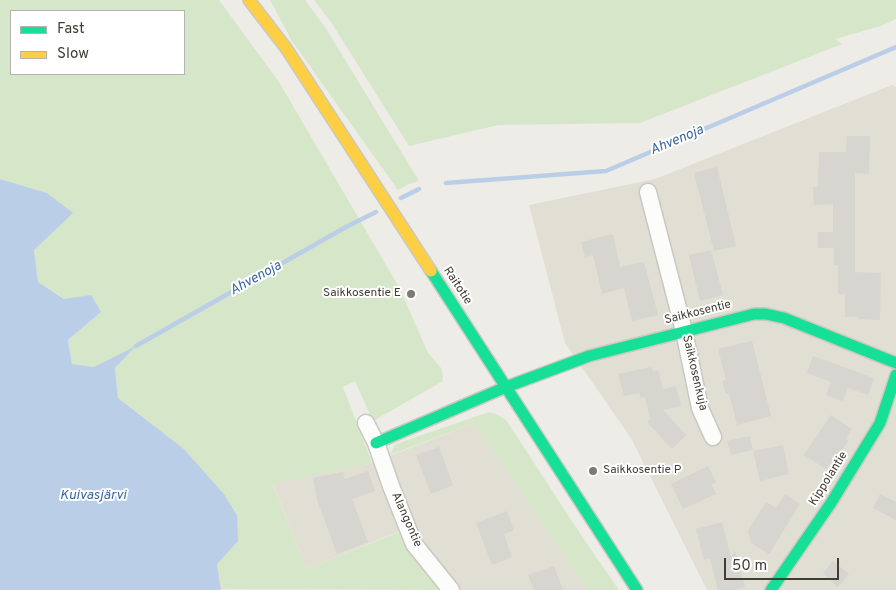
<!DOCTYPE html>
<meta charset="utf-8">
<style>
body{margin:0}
#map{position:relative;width:896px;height:590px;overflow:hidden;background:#edece6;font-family:Overpass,sans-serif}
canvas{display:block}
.legend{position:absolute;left:10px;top:10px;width:175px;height:65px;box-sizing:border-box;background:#fff;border:1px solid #b3b2ae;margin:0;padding:6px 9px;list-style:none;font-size:15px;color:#413e34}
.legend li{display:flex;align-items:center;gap:10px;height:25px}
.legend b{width:25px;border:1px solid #b3b2ae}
.scale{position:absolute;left:724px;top:558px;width:115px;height:22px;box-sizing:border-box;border:2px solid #413e34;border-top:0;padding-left:6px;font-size:15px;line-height:18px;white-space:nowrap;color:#413e34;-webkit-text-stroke:4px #fff;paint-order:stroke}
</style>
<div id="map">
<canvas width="896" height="590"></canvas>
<ul class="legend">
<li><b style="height:6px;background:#16e098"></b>Fast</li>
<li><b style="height:6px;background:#ffcf43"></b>Slow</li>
</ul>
<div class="scale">50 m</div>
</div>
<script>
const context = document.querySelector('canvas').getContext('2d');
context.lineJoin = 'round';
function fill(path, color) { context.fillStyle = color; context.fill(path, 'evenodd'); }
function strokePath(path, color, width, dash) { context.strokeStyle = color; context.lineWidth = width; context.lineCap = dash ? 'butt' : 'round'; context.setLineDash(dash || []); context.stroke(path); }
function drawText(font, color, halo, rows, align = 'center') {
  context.font = font + ' Overpass,sans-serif'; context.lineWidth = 4; context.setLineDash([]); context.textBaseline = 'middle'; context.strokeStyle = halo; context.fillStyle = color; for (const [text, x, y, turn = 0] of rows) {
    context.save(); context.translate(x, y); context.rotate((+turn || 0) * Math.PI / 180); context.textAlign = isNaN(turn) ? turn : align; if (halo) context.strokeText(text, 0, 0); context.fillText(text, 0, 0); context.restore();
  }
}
fill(new Path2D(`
 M892,85l4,2v503h-189l-76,-152 -66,-95 -36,-138 126,-26z
 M474,423l114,167h-127l-37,-47 -9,-18 -109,44 -33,-86 99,-20z`), '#e1ded4');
fill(new Path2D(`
 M0,0h219l60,82 121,207 28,64 14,16 1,12 -70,40 -18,-40 -12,6 29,76 -99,21 33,85 96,-38 10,23 28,36 -219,-1 -4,-25 20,-49 -13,-21 -40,-45 -66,-51 -3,-30 20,-21 -41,20 -22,-3 -4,-24 33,-28 -36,-13 -27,-17 -4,-32 13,-57 -47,-14zM11,11h173v63h-173z
 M270,0h35l20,27 94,154 -10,3 -11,6 -106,-149z
 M314,0h582v19l-15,7 -46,13 7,5 -202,79 -142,2 -89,21 -78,-124z
 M489,412l9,3 8,5 75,115 38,55h-31l-114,-167 -84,32 5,-10 4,-2z`), '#d6e6c8');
fill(new Path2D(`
 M0,179l47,14 26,20 -39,37 4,32 26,17 27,-4 10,17 -33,28 4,24 22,3 42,-21 -21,22 3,30 66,51 40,45 13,21 1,26 -21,23 4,26h-221z`), '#bacfe7');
strokePath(new Path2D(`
 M446,183l160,-12 290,-124
 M401,198l18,-9
 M136,346l210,-119 30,-15`), '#bacfe7', 4.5);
fill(new Path2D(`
 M847,136h23l-1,38 -14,-1v99l26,1 -1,47 -22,-1v-2h-13v-23h-7v-29h-4v-17h-16v-16h15v-28l-19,1 -1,-18h5l1,-35h27z
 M717,167l19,79 -22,5 -20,-78z
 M613,234l7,33 24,-5 14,53 -26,6 -8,-33 -22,6 -9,-39 -8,2 -4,-15z
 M711,250l12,45 -23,6 -11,-46z
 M752,341l19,75 -34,9 -8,-32 -3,1 -4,-13 4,-1 -8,-31z
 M813,356l61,22 -6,17 -20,-7 -5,13 -17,-6 5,-13 -24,-9z
 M652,367l1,4 5,-1 5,19 13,-3 5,20 -18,4 23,25 -14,14 -25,-27 3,-3 -5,-22 -4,1 -2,-5 -15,3 -6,-22z
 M831,415l21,14 -6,10 3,1 -12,18 -2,-2 -9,13 -22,-14z
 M750,436l3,14 -22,5 -4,-14z
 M783,445l6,29 -29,7 -7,-30z
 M439,447l14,38 -22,9 -15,-39z
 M708,466l8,16 -5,2 5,10 -33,15 -12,-25z
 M368,471l7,20 -23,8 16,43 -31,12 -17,-46h-1l-6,-30 30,-6 2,7z
 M785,494l15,10 -31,50 -18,-11 -3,-12 18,-29 10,6z
 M880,494l16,8v18l-23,-12z
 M507,511l7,19 -10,4 8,23 -20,8 -16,-42z
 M722,522l9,36 4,-7 10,36 -10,3h-17l-8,-32 -6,2 -8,-31z
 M833,561l16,13 -11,13 -15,-14z
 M554,566l9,24h-29l-6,-15z`), '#d6d5cf');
const street = new Path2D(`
 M648,192l36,139 16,77 13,29
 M366,423l10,20 15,43 23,58 37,46`);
const fast = new Path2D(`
 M431,271l206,319
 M376,443l130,-56 83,-31 165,-42h12l18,4 112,45
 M771,590l60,-87 49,-80 16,-48`);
const slow = new Path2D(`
 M249,0l37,48 145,223`);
strokePath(street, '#c9c8c2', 19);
strokePath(fast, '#cbc9be', 14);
strokePath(slow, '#cbc9be', 14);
strokePath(street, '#fcfcfb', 16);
strokePath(fast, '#16e098', 11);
strokePath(slow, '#ffcf43', 11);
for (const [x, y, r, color] of [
 [411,294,5,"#7d7b72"],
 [593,471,5,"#7d7b72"]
]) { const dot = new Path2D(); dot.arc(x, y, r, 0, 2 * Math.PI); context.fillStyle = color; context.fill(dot); strokePath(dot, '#fff', 2); }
drawText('12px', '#413e34', '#fff', [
 ["Raitotie",457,286,57],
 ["Saikkosentie",698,313,-14],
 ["Saikkosenkuja",694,373,77],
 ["Kippolantie",829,479,-58],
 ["Alangontie",406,520,66]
]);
drawText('12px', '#413e34', '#fff', [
 ["Saikkosentie E",401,294],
 ["Saikkosentie P",603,471,"left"]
], 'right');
drawText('italic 14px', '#3967a1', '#fff', [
 ["Ahvenoja",677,141,-23],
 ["Ahvenoja",256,279,-29],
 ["Kuivasjärvi",93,496]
]);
</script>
